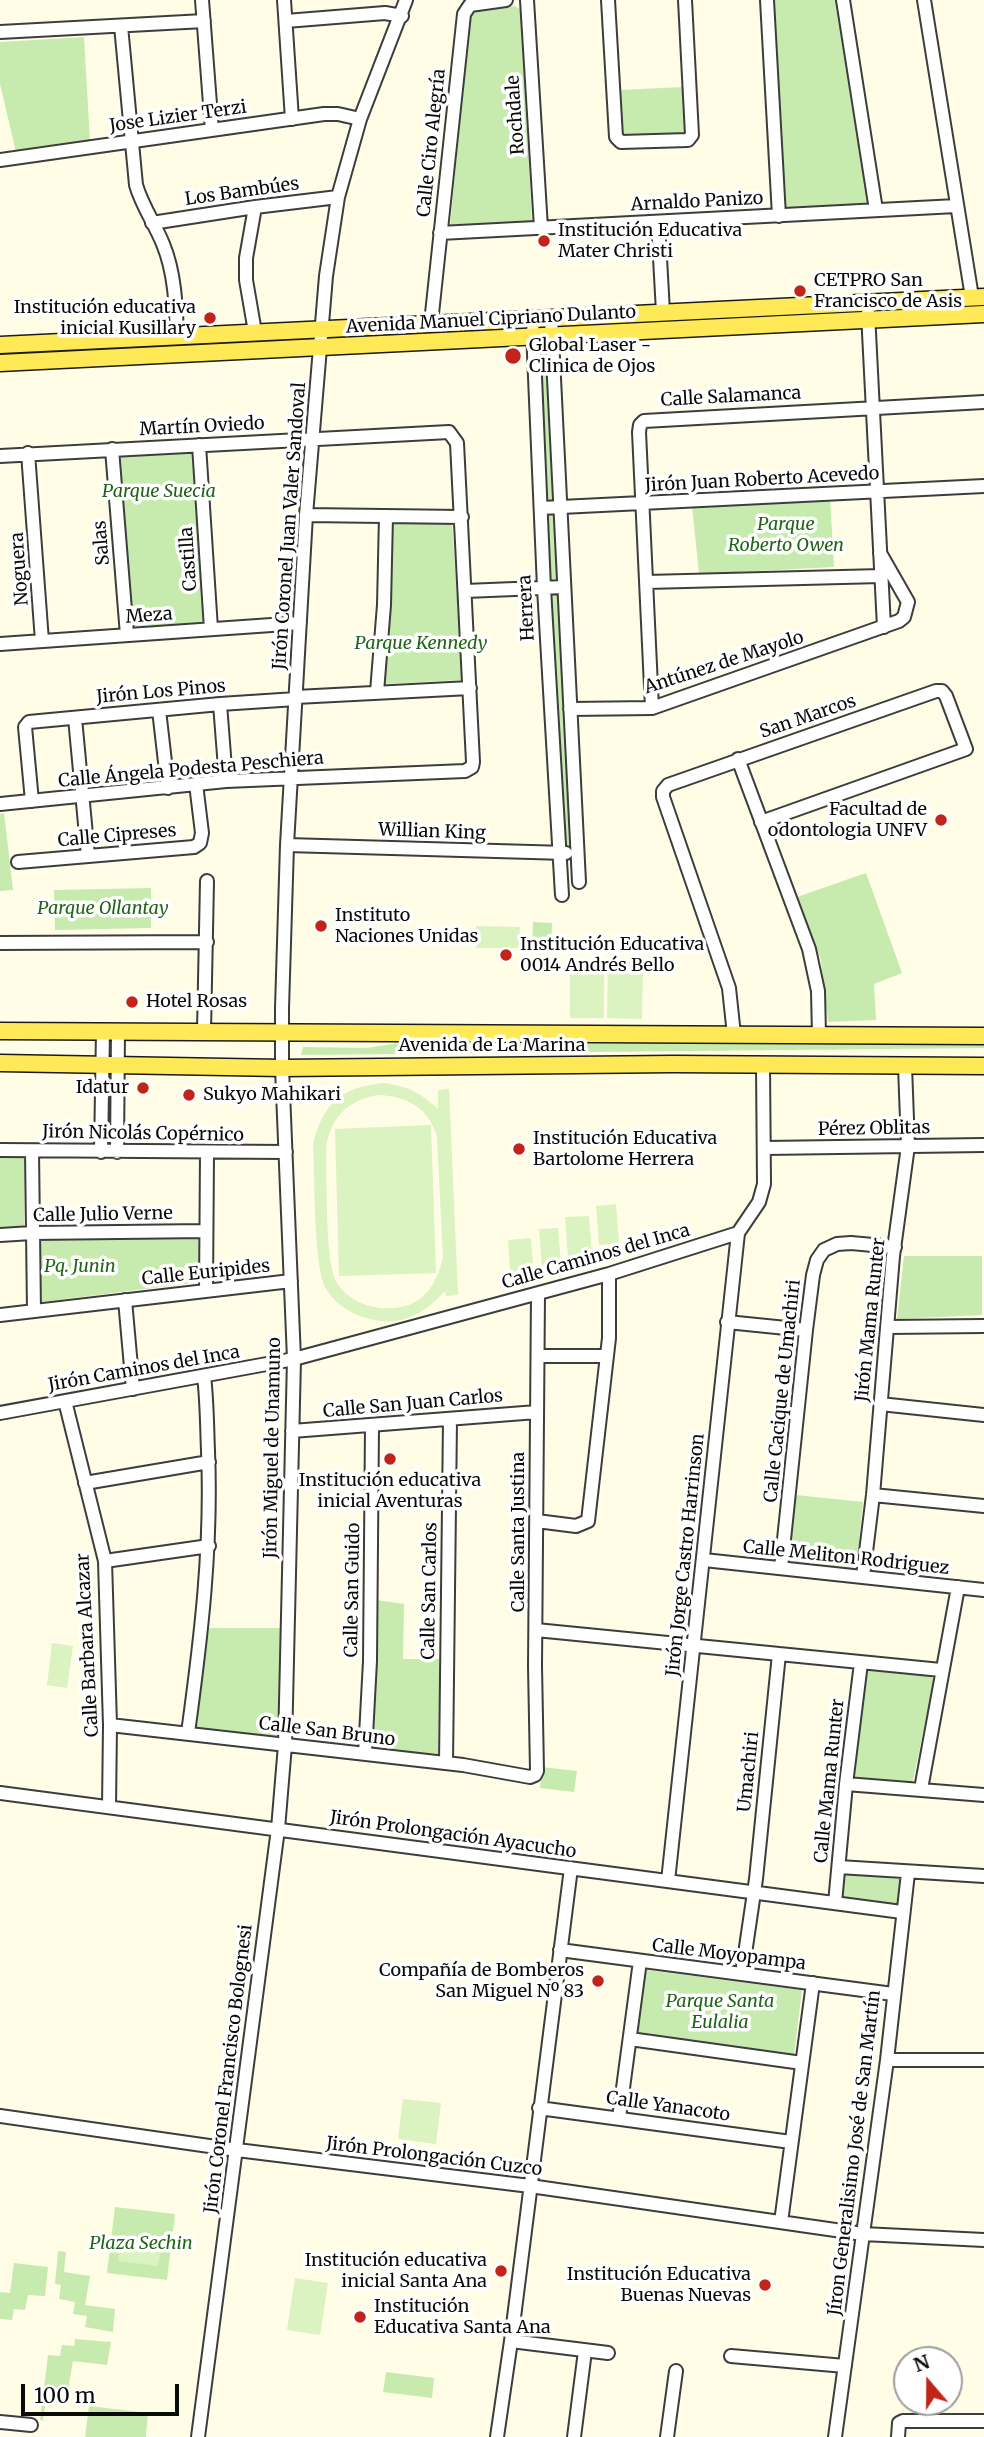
<!DOCTYPE html>
<meta charset="utf-8">
<style>
body{margin:0}
#map{position:relative;width:984px;height:2437px;overflow:hidden;background:#fffde6;font-family:Merriweather,serif}
canvas{display:block}
.north{position:absolute;left:893px;top:2346px;width:70px;height:70px;box-sizing:border-box;background:#fff;border:2px solid #9d9d9d;border-radius:50%;rotate:340deg;font-size:19px;font-weight:700;line-height:28px;text-align:center;color:#0a0a0a}
.north::after{content:'';display:block;margin:auto;width:24px;height:32px;background:#c1251a;clip-path:polygon(50% 0,100% 100%,50% 72%,0 100%)}
.scale{position:absolute;left:21px;top:2384px;width:158px;height:32px;box-sizing:border-box;border:4px solid #0a0a0a;border-top:0;padding-left:9px;font-size:21px;line-height:24px;white-space:nowrap;color:#0a0a0a;-webkit-text-stroke:5px #fff;paint-order:stroke}
</style>
<div id="map">
<canvas width="984" height="2437"></canvas>
<div class="north">N</div>
<div class="scale">100 m</div>
</div>
<script>
const context = document.querySelector('canvas').getContext('2d');
context.lineJoin = 'round';
function fill(path, color) { context.fillStyle = color; context.fill(path, 'evenodd'); }
function strokePath(path, color, width, dash) { context.strokeStyle = color; context.lineWidth = width; context.lineCap = dash ? 'butt' : 'round'; context.setLineDash(dash || []); context.stroke(path); }
function drawText(font, color, halo, rows, align = 'center') {
  context.font = font + ' Merriweather,serif'; context.lineWidth = 7; context.setLineDash([]); context.textBaseline = 'middle'; context.strokeStyle = halo; context.fillStyle = color; for (const [text, x, y, turn = 0] of rows) {
    context.save(); context.translate(x, y); context.rotate((+turn || 0) * Math.PI / 180); context.textAlign = isNaN(turn) ? turn : align; if (halo) context.strokeText(text, 0, 0); context.fillText(text, 0, 0); context.restore();
  }
}
fill(new Path2D(`
 M773,0h65l31,205 -84,3z
 M515,6l6,4 11,213 -82,4 20,-210 6,-7z
 M84,37l6,104 -74,11 -16,-68v-42z
 M683,87l2,46 -64,3 -2,-46z
 M863,310v5l-306,13v-3z
 M527,324l2,8 -177,9 -1,-8z
 M315,336l-1,4 -314,19v-9z
 M539,342h7l10,157 -3,3h-5l-2,-4z
 M194,450l11,173 -72,5 -15,-174z
 M830,498l4,69 -135,7 -7,-68z
 M554,511l7,70 -3,3 -8,-1 -2,-4 -1,-67z
 M392,520h60l10,160 -78,4 -4,-4z
 M550,591h8l3,3 11,250 -3,4 -6,-1z
 M4,813l9,77 -13,1v-77z
 M866,873l36,100 -28,11 2,36 -48,2 -7,-62 -24,-63z
 M151,888v40l-96,2 -1,-40z
 M533,922l19,1 -1,30 -19,-1z
 M398,1043l586,2v3l-683,7 2,-8 64,1z
 M0,1158h25l-1,69 -24,2z
 M198,1235l2,47 -158,20 -4,-64z
 M904,1256h78v59l-85,4z
 M796,1495l67,7 -7,67 -68,-8z
 M376,1600l28,4 -1,55h37l-2,95 -67,-6z
 M209,1628h72l-4,110 -81,-10z
 M865,1670l65,6 4,3 -21,102 -6,4 -51,-6 -3,-5z
 M542,1767l35,4 -3,21 -34,-4z
 M843,1874l58,5 -2,25 -58,-5z
 M646,1970l156,20 -8,65 -157,-20z
 M115,2207l60,7 -8,66 -60,-7z
 M58,2251l8,1 -2,20 26,4 -5,29 30,4 -2,23 -28,-5 2,-11 -14,-2 2,-12 -16,-3 2,-14 -6,-1z
 M14,2263l34,4 -3,29 -17,-1 -3,15 -11,-1 -2,11 -12,-1v-27l10,1z
 M75,2339l36,3 -4,23 -34,-4 -5,29 -20,-3 -5,33 10,2 -13,-2 8,-65 12,1 2,-11 12,1z
 M386,2372l48,6 -2,20 -49,-6z
 M89,2406l59,7 -2,24h-61z`), '#c7ebae');
fill(new Path2D(`
 M476,926l44,1 -1,21h-43z
 M570,961h34v57h-34z
 M608,961l35,1 -1,57 -35,-1z
 M383,1083c23,3 37,9 55,26v-19l11,-1 9,206 -12,1 -1,-5c-19,21 -41,35 -71,29 -19,-4 -37,-13 -48,-31 -13,-24 -11,-113 -13,-145 10,-40 28,-57 70,-61zM378,1095c29,1 51,13 59,42l6,121c-6,23 -16,44 -42,49 -24,5 -53,-4 -65,-26 -11,-20 -9,-106 -10,-134 5,-30 22,-47 52,-52z
 M431,1125l5,148 -97,3 -4,-147z
 M616,1204l3,39 -20,2 -3,-39z
 M589,1216l3,39 -24,2 -3,-40z
 M558,1228l3,38 -19,1 -3,-38z
 M531,1238l3,42 -23,1 -3,-41z
 M52,1643l21,3 -6,42 -20,-3z
 M403,2099l38,4 -5,41 -38,-5z
 M120,2241l41,5 -3,20 -40,-5z
 M295,2278l33,5 -8,52 -33,-5z`), '#dbf2c1');
const minor = new Path2D(`
 M202,0l10,130
 M284,0l8,119
 M527,0l14,228
 M608,0l8,137 5,5 67,-2 4,-5 -7,-135
 M767,0l12,216
 M843,0l33,210
 M924,0l48,297
 M286,21l99,-8 17,3
 M121,26l15,159c6,21 19,39 27,59 12,29 13,62 14,92
 M0,32l204,-11
 M0,160l324,-46h14l22,5
 M255,207l-9,51v22l9,52
 M658,222l5,90
 M152,223l103,-16 83,-10
 M440,233l516,-27
 M868,313l16,314
 M551,318l28,564
 M431,323l33,-309 6,-9 36,-5
 M533,330l11,258 18,307
 M199,445l12,184
 M112,449l15,186
 M28,453l14,188
 M0,456l449,-24 8,11 16,319 -1,5 -7,4 -239,10 -226,23
 M541,508l443,-22
 M306,515l156,2
 M647,582l234,-6
 M465,591l99,-4
 M0,644l300,-21
 M377,692l7,-87 2,-89
 M296,697l174,-9
 M220,704l6,77
 M652,708l-13,-276 1,-7 4,-4 340,-19
 M570,709l82,-1 247,-87 5,-4 4,-15 -28,-49
 M159,710l9,78
 M75,718l13,138
 M738,759l71,190 9,42 1,44
 M32,801l-7,-74 4,-5 191,-18 76,-5
 M287,845l279,8
 M18,862l176,-15 6,-4 2,-10 -6,-49
 M0,943l207,-1
 M204,1031l3,-150
 M734,1035l-5,-47 -66,-191v-6l5,-6 268,-94h6l4,5 20,53 -205,73
 M765,1148l219,-3
 M0,1150l286,2
 M32,1151l2,160
 M101,1152l2,-121
 M117,1152l1,-121
 M0,1235l32,-2 174,-2
 M206,1291l1,-138
 M125,1300l8,89
 M0,1315l291,-34
 M727,1322l79,8
 M888,1327l96,-1
 M538,1356h69
 M65,1401l40,160 5,164 -1,82
 M880,1404l104,11
 M0,1413l294,-54 315,-85 129,-41 21,-31 5,-18 -1,-119
 M292,1431l245,-19
 M85,1483l124,-21
 M873,1495l111,11
 M537,1521l39,5 12,-5 21,-183v-64
 M704,1560l280,30
 M105,1561l104,-15
 M781,1568l25,-238 7,-55 4,-15 7,-10 13,-6 14,-1 44,4
 M863,1576l10,-81 20,-239 15,-110 -3,-80
 M536,1630l405,40
 M110,1725l353,40 67,12 5,-2 2,-4 -2,-105 3,-372
 M188,1733c13,-95 24,-186 20,-282 -1,-25 -1,-50 -4,-75
 M365,1754l5,-93 2,-235
 M446,1763l4,-343
 M846,1784l138,11
 M921,1789l37,-202
 M0,1793l902,119
 M839,1867l145,9
 M668,1881l70,-648
 M835,1903l11,-119 15,-121
 M560,1950l333,44
 M742,1974l14,-95 23,-225
 M630,2039l172,24
 M887,2060h97
 M539,2108l252,34
 M0,2116l237,34 293,36 333,48 121,6
 M619,2118l21,-157
 M781,2222l32,-239
 M511,2341l97,12
 M731,2356l114,10
 M0,2422l31,3
 M198,2437l80,-608 7,-84 9,-386 -12,-291v-60l5,-163 19,-330 20,-239 12,-79 22,-78 46,-119
 M497,2437l14,-96 60,-473
 M574,2437l11,-86
 M667,2437l9,-66
 M835,2437l52,-377 21,-187
 M898,2437l1,-14 4,-2h81`);
const major = new Path2D(`
 M0,345l984,-48
 M0,363l984,-49
 M0,1031l984,5
 M0,1063l282,5 391,-4 311,2`);
strokePath(minor, '#3d3d3d', 16);
strokePath(major, '#1b1b1b', 19);
strokePath(minor, '#fff', 12);
strokePath(major, '#ffe956', 16);
for (const [x, y, r, color] of [
 [544,241,7,"#c1251a"],
 [800,291,7,"#c1251a"],
 [210,318,7,"#c1251a"],
 [513,356,9,"#c1251a"],
 [941,820,7,"#c1251a"],
 [321,926,7,"#c1251a"],
 [506,955,7,"#c1251a"],
 [132,1002,7,"#c1251a"],
 [143,1088,7,"#c1251a"],
 [189,1095,7,"#c1251a"],
 [519,1149,7,"#c1251a"],
 [390,1459,7,"#c1251a"],
 [598,1981,7,"#c1251a"],
 [501,2271,7,"#c1251a"],
 [765,2285,7,"#c1251a"],
 [360,2317,7,"#c1251a"]
]) { const dot = new Path2D(); dot.arc(x, y, r, 0, 2 * Math.PI); context.fillStyle = color; context.fill(dot); strokePath(dot, '#fff', 2.5); }
drawText('18px', '#0a0a0a', '#fff', [
 ["Rochdale",516,115,-94],
 ["Jose Lizier Terzi",178,117,-8],
 ["Calle Ciro Alegría",432,143,-84],
 ["Los Bambúes",242,192,-8],
 ["Arnaldo Panizo",697,202,-3],
 ["Avenida Manuel Cipriano Dulanto",491,320,-3],
 ["Calle Salamanca",731,397,-3],
 ["Martín Oviedo",202,427,-3],
 ["Jirón Juan Roberto Acevedo",762,480,-3],
 ["Jirón Coronel Juan Valer Sandoval",290,526,-86],
 ["Salas",102,543,-95],
 ["Castilla",189,559,-94],
 ["Noguera",20,569,-94],
 ["Herrera",527,608,-93],
 ["Meza",149,616,-4],
 ["Antúnez de Mayolo",724,663,-18],
 ["Jirón Los Pinos",161,692,-5],
 ["San Marcos",808,717,-19],
 ["Calle Ángela Podesta Peschiera",191,770,-5],
 ["Willian King",432,832,2],
 ["Calle Cipreses",117,836,-5],
 ["Avenida de La Marina",492,1046],
 ["Pérez Oblitas",874,1129,-1],
 ["Jirón Nicolás Copérnico",143,1134,1],
 ["Calle Julio Verne",103,1215,-1],
 ["Calle Caminos del Inca",596,1257,-16],
 ["Calle Euripides",206,1273,-6],
 ["Jirón Mama Runter",871,1320,-84],
 ["Jirón Caminos del Inca",144,1369,-10],
 ["Calle Cacique de Umachiri",783,1391,-84],
 ["Calle San Juan Carlos",413,1404,-5],
 ["Jirón Miguel de Unamuno",273,1448,-89],
 ["Calle Santa Justina",519,1532,-90],
 ["Jirón Jorge Castro Harrinson",686,1555,-84],
 ["Calle Meliton Rodriguez",846,1558,6],
 ["Calle San Guido",353,1590,-89],
 ["Calle San Carlos",430,1591,-89],
 ["Calle Barbara Alcazar",88,1645,-93],
 ["Calle San Bruno",327,1732,7],
 ["Umachiri",749,1772,-84],
 ["Calle Mama Runter",830,1781,-84],
 ["Jirón Prolongación Ayacucho",453,1835,8],
 ["Calle Moyopampa",729,1955,7],
 ["Jirón Coronel Francisco Bolognesi",229,2069,-83],
 ["Calle Yanacoto",668,2107,8],
 ["Jíron Generalisimo José de San Martín",855,2153,-83],
 ["Jirón Prolongación Cuzco",434,2157,7]
]);
drawText('18px', '#0a0a0a', '#fff', [
 ["Institución Educativa",558,231],
 ["Mater Christi",558,252],
 ["CETPRO San",814,281],
 ["Francisco de Asis",814,302],
 ["Institución educativa",196,308,"right"],
 ["inicial Kusillary",196,329,"right"],
 ["Global Laser -",529,346],
 ["Clinica de Ojos",529,367],
 ["Facultad de",927,810,"right"],
 ["odontologia UNFV",927,831,"right"],
 ["Instituto",335,916],
 ["Naciones Unidas",335,937],
 ["Institución Educativa",520,945],
 ["0014 Andrés Bello",520,966],
 ["Hotel Rosas",146,1002],
 ["Idatur",129,1088,"right"],
 ["Sukyo Mahikari",203,1095],
 ["Institución Educativa",533,1139],
 ["Bartolome Herrera",533,1160],
 ["Institución educativa",390,1481,"center"],
 ["inicial Aventuras",390,1502,"center"],
 ["Compañía de Bomberos",584,1971,"right"],
 ["San Miguel Nº 83",584,1992,"right"],
 ["Institución educativa",487,2261,"right"],
 ["inicial Santa Ana",487,2282,"right"],
 ["Institución Educativa",751,2275,"right"],
 ["Buenas Nuevas",751,2296,"right"],
 ["Institución",374,2307],
 ["Educativa Santa Ana",374,2328]
], 'left');
drawText('italic 18px', '#1f6417', '#fff', [
 ["Parque Suecia",159,492],
 ["Parque",786,525],
 ["Roberto Owen",786,546],
 ["Parque Kennedy",421,644],
 ["Parque Ollantay",103,909],
 ["Pq. Junin",80,1267],
 ["Parque Santa",720,2002],
 ["Eulalia",720,2023],
 ["Plaza Sechin",141,2244]
]);
</script>
